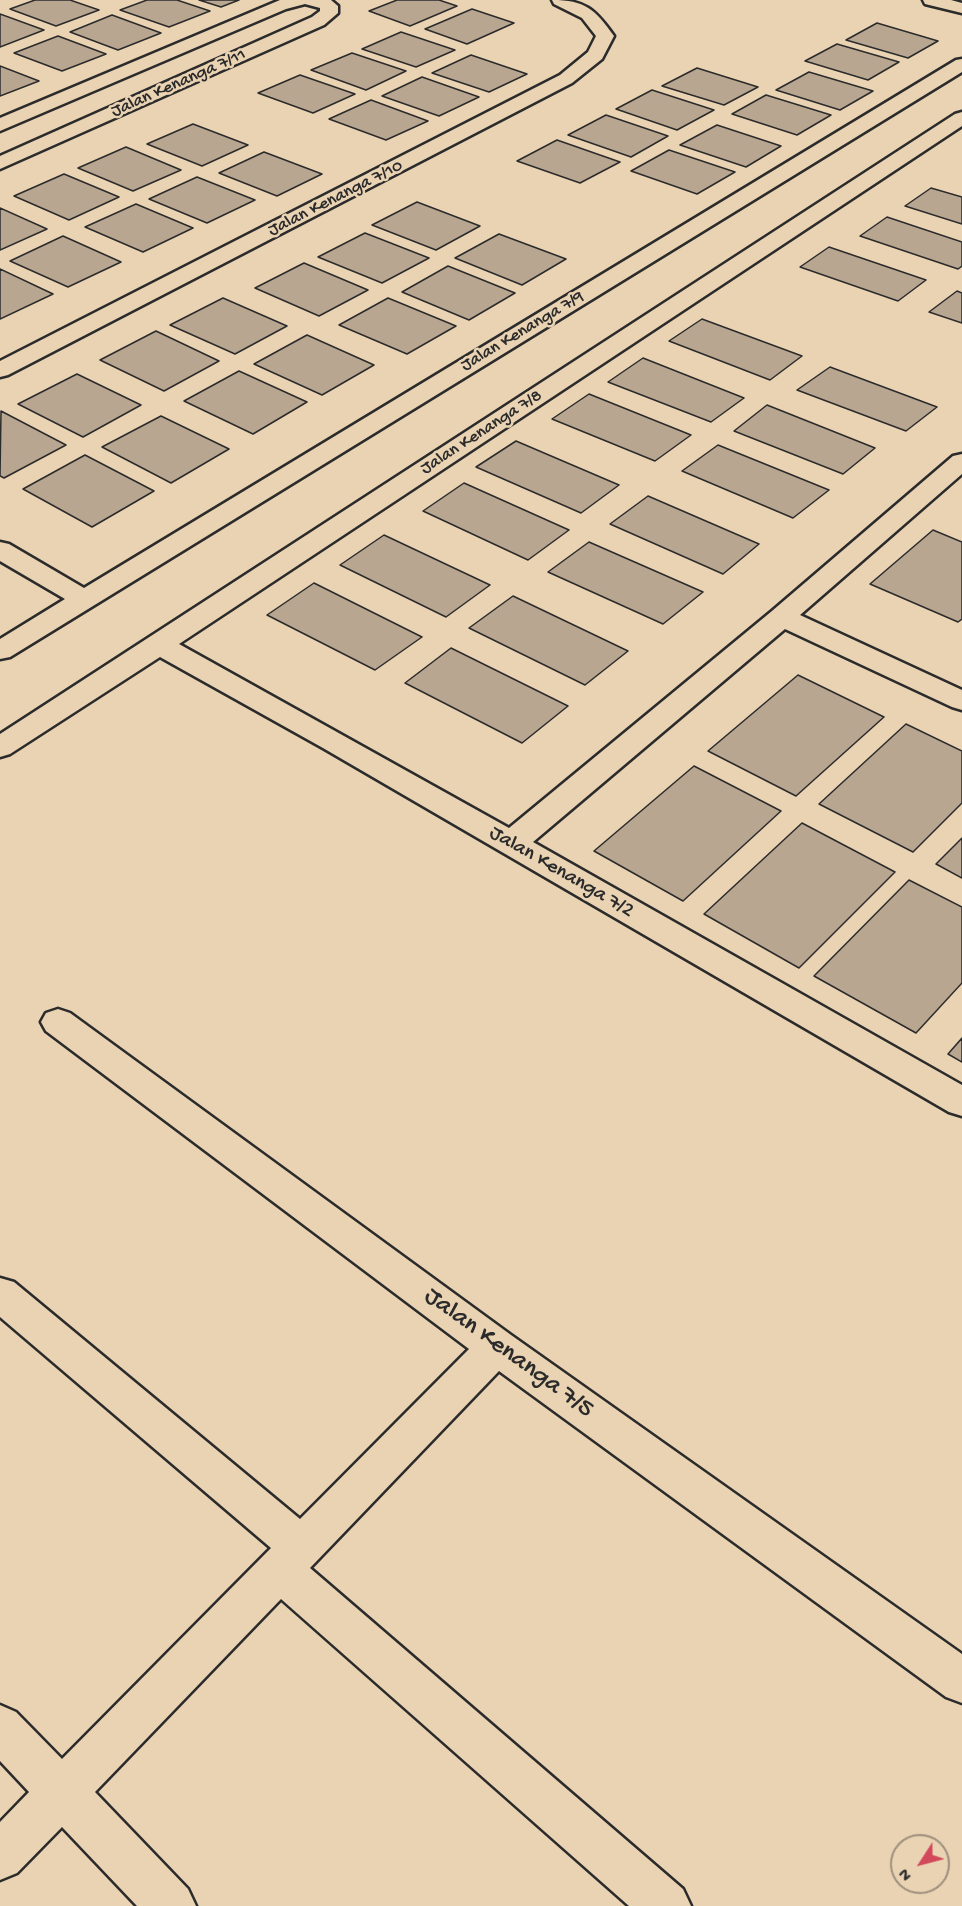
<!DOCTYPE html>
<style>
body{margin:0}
#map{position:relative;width:962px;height:1906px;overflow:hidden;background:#ead3b3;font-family:"Gochi Hand",sans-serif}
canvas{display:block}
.north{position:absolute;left:890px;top:1834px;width:60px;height:60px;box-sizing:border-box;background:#ead3b3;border:2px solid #9e907d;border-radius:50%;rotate:234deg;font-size:16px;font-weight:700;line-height:24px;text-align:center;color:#2b2b2b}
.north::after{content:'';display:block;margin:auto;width:21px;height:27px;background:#d1495b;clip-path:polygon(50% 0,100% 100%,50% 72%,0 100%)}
</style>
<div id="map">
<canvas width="962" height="1906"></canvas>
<div class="north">N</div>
</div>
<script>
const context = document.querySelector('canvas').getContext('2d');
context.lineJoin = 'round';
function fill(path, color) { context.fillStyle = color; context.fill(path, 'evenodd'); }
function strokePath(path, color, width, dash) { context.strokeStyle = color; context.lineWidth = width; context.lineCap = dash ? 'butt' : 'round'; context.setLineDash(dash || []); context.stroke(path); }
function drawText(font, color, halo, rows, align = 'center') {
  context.font = font + ' "Gochi Hand",sans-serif'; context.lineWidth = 5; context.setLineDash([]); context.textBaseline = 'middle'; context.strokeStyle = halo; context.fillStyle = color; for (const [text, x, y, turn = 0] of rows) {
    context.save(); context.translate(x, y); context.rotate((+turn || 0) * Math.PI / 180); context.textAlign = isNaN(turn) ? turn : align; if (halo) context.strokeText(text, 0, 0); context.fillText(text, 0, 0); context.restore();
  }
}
const building = new Path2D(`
 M35,0h35l29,10 -43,16 -46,-17z
 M147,0h30l33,11 -41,16 -49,-17z
 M199,0h40l-18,7z
 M397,0h42l18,6 -47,20 -41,-15z
 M472,9l42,14 -47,21 -42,-15z
 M0,14l44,16 -44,17z
 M112,15l49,18 -43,17 -48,-18z
 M877,23l61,18 -30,17 -62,-18z
 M401,32l54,18 -39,17 -54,-18z
 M58,36l48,18 -44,17 -48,-18z
 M837,44l62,18 -31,18 -63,-19z
 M352,53l54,18 -40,19 -55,-20z
 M471,55l56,19 -38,18 -57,-19z
 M0,66l39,15 -39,15z
 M697,68l61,19 -34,18 -62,-19z
 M809,72l64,19 -33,19 -64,-20z
 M300,75l55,19 -42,19 -55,-20z
 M422,77l57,20 -40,19 -57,-20z
 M652,90l62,20 -37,20 -61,-21z
 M766,95l65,20 -34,20 -65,-21z
 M371,100l57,21 -42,19 -57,-21z
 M606,115l62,21 -37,21 -63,-22z
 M193,124l55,21 -46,21 -55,-22z
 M717,125l64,21 -35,21 -66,-22z
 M557,140l63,22 -40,21 -63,-22z
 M126,147l55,23 -48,21 -55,-23z
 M669,150l66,22 -38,22 -66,-23z
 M264,152l58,22 -45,22 -58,-23z
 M64,174l55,23 -50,23 -55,-24z
 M197,177l58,23 -48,23 -58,-24z
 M931,188l31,9v27l-57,-18z
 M417,202l63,24 -44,24 -64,-25z
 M136,204l57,24 -50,24 -58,-25z
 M0,208l47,21 -47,21z
 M887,217l75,25v24l-4,3 -98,-33z
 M365,233l64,25 -47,25 -64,-26z
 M499,234l67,25 -44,26 -67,-27z
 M63,236l58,26 -53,25 -58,-26z
 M829,247l97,33 -28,21 -98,-34z
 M304,263l64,27 -49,26 -64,-28z
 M448,266l67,27 -46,27 -67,-28z
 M0,269l53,25 -53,25z
 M957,291l5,2v30l-33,-11z
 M223,298l64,28 -52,28 -65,-29z
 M388,298l68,28 -49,28 -68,-29z
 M702,319l100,37 -32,24 -101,-39z
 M156,331l63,30 -55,30 -64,-31z
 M307,335l67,30 -52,30 -68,-31z
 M643,358l101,40 -33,24 -103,-40z
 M830,367l107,40 -31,24 -109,-41z
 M239,371l68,31 -54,32 -69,-33z
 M77,374l64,31 -58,32 -65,-33z
 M589,394l102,41 -36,26 -103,-42z
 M767,405l108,43 -32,26 -109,-43z
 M1,411l65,34 -62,33 -4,-2z
 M161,416l68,33 -58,34 -69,-36z
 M516,441l103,44 -38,28 -105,-46z
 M718,445l111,45 -36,28 -111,-47z
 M85,455l69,36 -62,36 -69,-38z
 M464,483l105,47 -41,30 -105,-49z
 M648,496l111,48 -36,30 -113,-50z
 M933,530l29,12v77l-4,3 -88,-38z
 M384,535l106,50 -44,32 -106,-52z
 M589,542l114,50 -40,32 -115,-52z
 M314,583l108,54 -47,33 -108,-55z
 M513,596l115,55 -43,34 -116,-57z
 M451,648l117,58 -46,37 -117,-60z
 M798,675l86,42 -88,79 -88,-45z
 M906,724l56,27v52l-49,49 -94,-48z
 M694,766l87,45 -98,90 -89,-50z
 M802,823l93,49 -96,96 -95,-54z
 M962,838v40l-26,-14z
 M909,880l53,27v76l-46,50 -102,-57z
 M962,1038v24l-14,-8z`);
fill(building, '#b8a690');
strokePath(building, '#2b2b2b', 1.5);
const minor = new Path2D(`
 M280,0h51l7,6v7l-14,12 -324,144v-13l312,-139 8,-6v-3l-15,-4 -19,5 -286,122v-13z
 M552,0c33,0 43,9 62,36l-12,23 -30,24 -564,292 -8,2v-16l560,-286 28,-23 8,-16 -14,-18 -28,-14z
 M923,0h28l11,3v10l-37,-9z
 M962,59v13l-952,585 -10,2v-20l65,-40 -65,-38v-19l9,2 75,44 872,-528z
 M962,112v14l-783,518 330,184 263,-217 181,-155 9,-2v20l-162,141 162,75v20l-10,-3 -167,-78 -252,213 429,243v31l-13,-4 -626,-364 -163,-91 -150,97 -10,3v-23l955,-620z
 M58,1009l12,4 441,322 451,319v49l-16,-6 -447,-326 -189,197 373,321 8,17h-62l-348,-307 -186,193 93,97 8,17h-59l-75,-79 -45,46 -17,7v-58l29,-30 -29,-31v-56l16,7 46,47 209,-211 -271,-231v-39l14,4 286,237 169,-170 -423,-318 -5,-9 5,-9z`);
strokePath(minor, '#2b2b2b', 5);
fill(minor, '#ead3b3');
drawText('18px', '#2b2b2b', '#ead3b3', [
 ["Jalan Kenanga 7/11",179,84,-24],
 ["Jalan Kenanga 7/10",336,199,-27],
 ["Jalan Kenanga 7/9",523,332,-31],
 ["Jalan Kenanga 7/8",482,433,-33]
]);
drawText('21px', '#2b2b2b', '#ead3b3', [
 ["Jalan Kenanga 7/2",561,873,30]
]);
drawText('26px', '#2b2b2b', '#ead3b3', [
 ["Jalan Kenanga 7/5",508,1354,36]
]);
</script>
